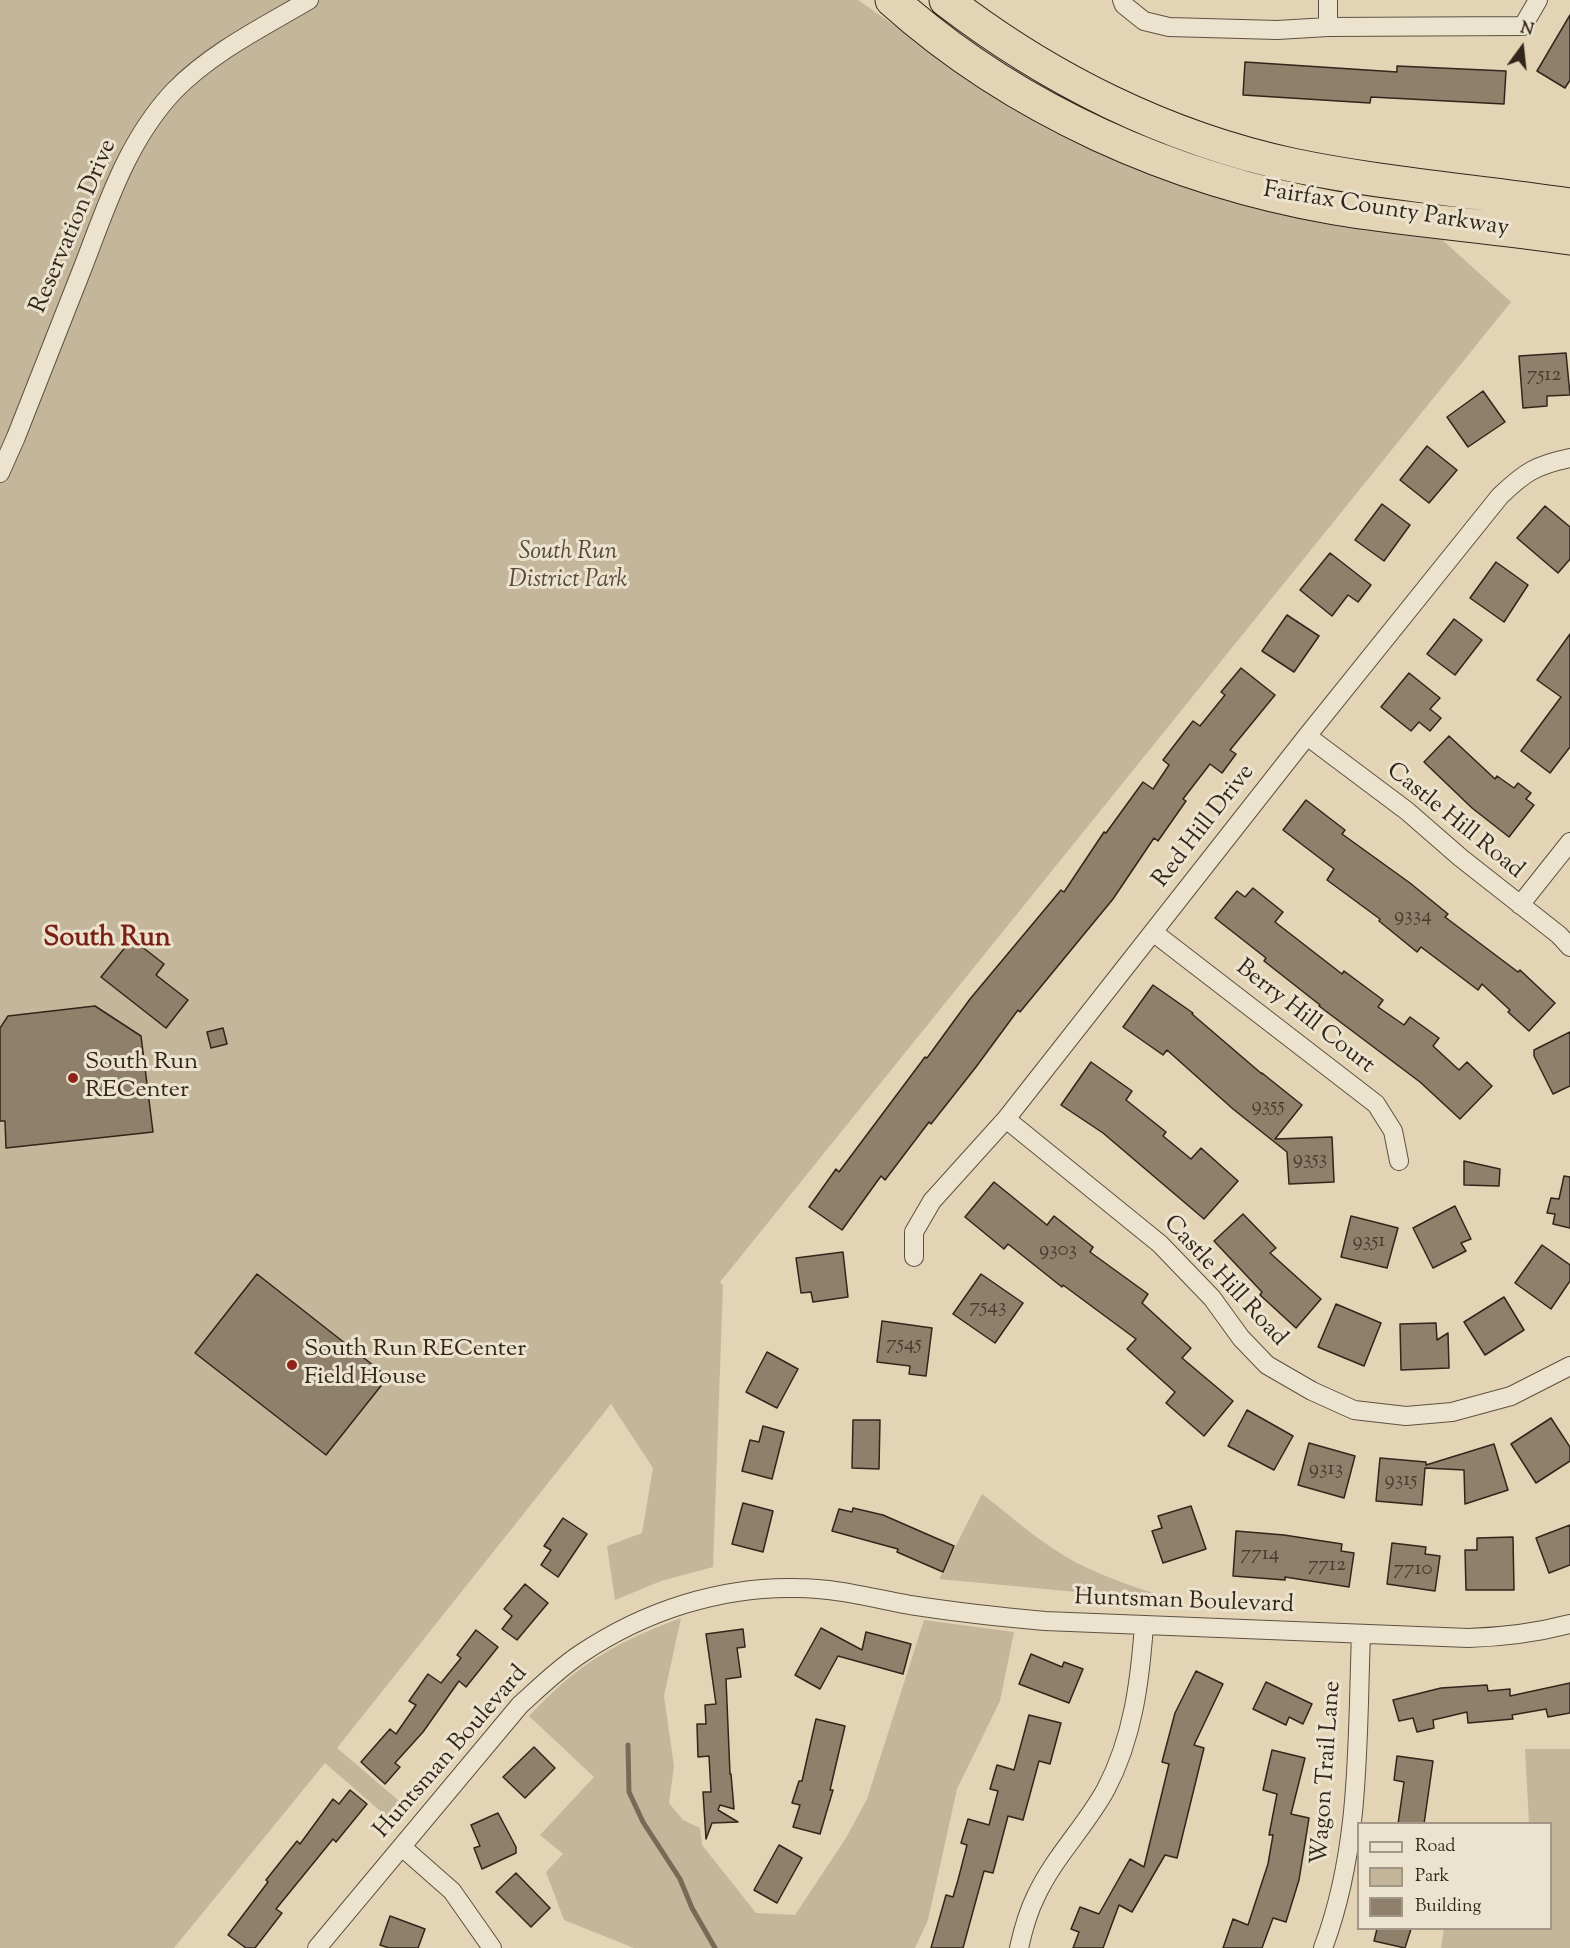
<!DOCTYPE html>
<style>
body{margin:0}
#map{position:relative;width:1570px;height:1948px;overflow:hidden;background:#e2d4b5;font-family:"Sorts Mill Goudy",serif}
canvas{display:block}
.legend{position:absolute;left:1357px;top:1822px;width:195px;height:108px;box-sizing:border-box;background:#ece3cf;border:2px solid #a29787;margin:0;padding:8px 10px;list-style:none;font-size:18px;color:#32251a}
.legend li{display:flex;align-items:center;gap:12px;height:30px}
.legend b{width:30px;border:2px solid #a29787}
.north{position:absolute;left:1492px;top:18px;width:60px;height:60px;-webkit-text-stroke:4px #ece3cf;paint-order:stroke;rotate:15deg;font-size:16px;font-weight:700;line-height:24px;text-align:center;color:#32251a}
.north::after{content:'';display:block;margin:auto;width:21px;height:27px;background:#32251a;clip-path:polygon(50% 0,100% 100%,50% 72%,0 100%)}
</style>
<div id="map">
<canvas width="1570" height="1948"></canvas>
<ul class="legend">
<li><b style="height:8px;background:#ece3cf"></b>Road</li>
<li><b style="height:16px;background:#c4b69b"></b>Park</li>
<li><b style="height:16px;background:#8e806b"></b>Building</li>
</ul>
<div class="north">N</div>
</div>
<script>
const context = document.querySelector('canvas').getContext('2d');
context.lineJoin = 'round';
function fill(path, color) { context.fillStyle = color; context.fill(path, 'evenodd'); }
function strokePath(path, color, width, dash) { context.strokeStyle = color; context.lineWidth = width; context.lineCap = dash ? 'butt' : 'round'; context.setLineDash(dash || []); context.stroke(path); }
function drawText(font, color, halo, rows, align = 'center') {
  context.font = font + ' "Sorts Mill Goudy",serif'; context.lineWidth = 6; context.setLineDash([]); context.textBaseline = 'middle'; context.strokeStyle = halo; context.fillStyle = color; for (const [text, x, y, turn = 0] of rows) {
    context.save(); context.translate(x, y); context.rotate((+turn || 0) * Math.PI / 180); context.textAlign = isNaN(turn) ? turn : align; if (halo) context.strokeText(text, 0, 0); context.fillText(text, 0, 0); context.restore();
  }
}
fill(new Path2D(`
 M0,0h858l112,78 40,25 428,133 73,66 -791,980 3,3 -10,282 -52,14 -46,19 -8,-54 35,-13 11,-65 -42,-64 -274,344 68,58 -12,16 -68,-59 -151,185h-174z
 M982,1494c30,23 60,50 93,68 35,18 71,29 108,40l-244,-23z
 M681,1618l-17,78 10,70 -5,37 14,17 17,8 2,17 54,68 39,2 51,-77 21,-39 57,-179 90,12 -14,69 -43,88 -29,131 -13,28h-281l-70,-28 -18,-48 17,-18 -23,-19 54,-58 -65,-61c13,-13 26,-27 41,-39 33,-27 70,-44 111,-59z
 M1525,1749h45v199h-129l3,-19 106,-1v-104l-21,-1z`), '#c4b69b');
strokePath(new Path2D(`
 M628,1745l1,47 14,30 37,57 12,29 23,40`), '#786a57', 5);
const building = new Path2D(`
 M1570,15v65l-5,8 -28,-17z
 M1245,62l152,10v-6l109,5 -2,33 -133,-7 -1,6 -127,-8z
 M1566,353l4,42 -23,1v10l-24,2 -4,-52z
 M1483,391l22,31 -37,25 -21,-30z
 M1427,446l30,24 -28,33 -29,-23z
 M1382,504l28,21 -26,36 -29,-21z
 M1545,506l25,21v32l-12,14 -41,-35z
 M1330,553l41,32 -13,17 -10,-7 -16,21 -32,-26z
 M1496,562l32,23 -24,37 -34,-24z
 M1287,615l32,21 -25,36 -32,-21z
 M1454,619l28,21 -27,35 -28,-21z
 M1570,634v113l-20,26 -29,-22 40,-54 -24,-17z
 M1241,668l34,27 -45,55 6,4 -14,19 -12,-9 -27,35 3,2 -28,40 -4,-3 -41,61 -93,113 -2,-2 -42,57 -45,57 -2,-2 -44,58 -4,-4 -39,54 -33,-23 27,-38 3,3 86,-115 2,1 43,-59 91,-109 3,2 40,-60 2,1 37,-51 10,7 16,-24 -6,-5 30,-39 7,5 25,-31 -4,-3z
 M1409,673l31,25 -10,11 11,9 -11,13 -11,-9 -8,9 -30,-24z
 M1449,736l46,43 2,-3 17,12 4,-5 13,10 -5,6 8,6 -25,32 -37,-29 -48,-46z
 M1306,800l39,30 -3,4 68,49 38,31 -3,3 73,55 2,-2 35,33 -26,28 -21,-19 2,-2 -28,-26 -4,6 -57,-43 -4,5 -38,-31 1,-2 -53,-39 7,-11 -51,-39z
 M1253,888l30,24 -8,10 67,52 2,-3 39,29 -5,7 26,18 6,-8 29,21 -6,8 26,24 8,-8 25,24 -32,33 -40,-37 -101,-76 1,-1 -56,-44 2,-3 -51,-40 22,-27 8,6z
 M132,939l32,25 -8,11 32,25 -22,28 -65,-51z
 M1153,985l40,28 -1,1 70,60v-1l40,32 -27,34 57,-2 2,45 -45,2 -2,-32 -54,-43 -66,-59 -4,5 -40,-28z
 M95,1006l46,30 12,96 -147,16 -1,-27h-5v-93l8,-12z
 M223,1028l4,16 -16,4 -4,-16z
 M1570,1032v54l-17,8 -19,-38v-6z
 M1091,1062l41,29 -6,9 40,32 -3,4 28,23 10,-11 37,33 -34,38 -101,-86 -42,-28z
 M1464,1161l36,8 -1,17 -35,-1z
 M1564,1176l6,1v51l-17,-4 2,-10 -8,-1 4,-15 8,1z
 M994,1182l53,43 7,-9 39,31 -3,5 58,42 -6,9 49,45 -9,10 51,43 -29,35 -38,-33 9,-11 -48,-43 9,-10 -73,-54 -1,2 -54,-43 -4,5 -39,-32z
 M1455,1206l16,33 -10,4 5,8 -33,17 -20,-40z
 M1243,1214l33,34 -6,5 51,46 -25,29 -36,-33 2,-3 -48,-51z
 M1351,1216l47,12 -11,40 -46,-11z
 M1542,1245l28,20v16l-19,28 -36,-26z
 M843,1252l5,45 -35,5 -2,-10 -10,1 -5,-35z
 M257,1274l131,103 -62,78 -131,-102z
 M981,1274l42,29 -28,40 -42,-29z
 M1504,1297l20,33 -39,25 -21,-33z
 M1336,1304l45,19 -17,43 -46,-19z
 M882,1321l50,7 -6,48 -17,-2 1,-8 -33,-4z
 M1436,1323l1,17 11,-7 1,35 -48,2 -1,-46z
 M767,1352l31,17 -21,39 -31,-16z
 M1247,1410l46,26 -19,34 -46,-24z
 M1551,1418l19,29v14l-34,22 -25,-39z
 M853,1420h27l-1,49 -27,-1z
 M763,1426l21,6 -12,47 -30,-8 8,-31 9,2z
 M1309,1443l46,13 -11,42 -46,-13z
 M1494,1444l14,46 -43,14 -1,-34 -39,-2 -3,37 -46,-4 4,-43 46,4v3z
 M743,1503l30,8 -10,41 -31,-8z
 M1191,1506l15,43 -43,14 -11,-32 10,-3 -4,-12z
 M853,1508l30,7 71,31 -11,26 -46,-20 1,-3 -66,-18 7,-22 13,3z
 M563,1518l24,16 -29,43 -17,-12 10,-15 -7,-4z
 M1570,1525v40l-21,8 -13,-35z
 M1236,1531l48,4 58,9 -1,7 13,2 -5,34 -64,-10v3l-52,-4z
 M1513,1537l1,53h-48l-1,-40h12v-12z
 M1392,1543l34,4 -1,7 15,2 -5,35 -48,-7z
 M525,1584l23,19 -31,37 -15,-11 10,-13 -8,-7z
 M821,1628l41,22 4,-18 45,12 -8,30 -65,-18 -18,33 -25,-14z
 M743,1629l2,18 -8,1 4,29 -15,2 4,95h1l3,35 -14,-4 -2,5 20,12 -26,1 -6,16 -3,-47h8l-2,-36 -11,1 -1,-33h9l-1,-19 11,-1 -10,-70z
 M476,1630l22,17 -32,40 -7,-6 -36,51 -28,31 5,4 -15,17 -24,-22 29,-33 6,5 20,-29 -7,-4 19,-27 13,9 20,-25 -4,-3z
 M1031,1654l31,13 2,-5 19,7 -14,34 -50,-19z
 M1196,1671l27,13 -29,61 10,3 -27,110 -12,-3 -33,57 -13,-7 -16,43h-30l6,-16 -8,-3 9,-22 19,7 31,-55 14,8 25,-103 -7,-2 13,-49z
 M1266,1682l46,22 -9,20 -14,-7 -3,8 -33,-16z
 M1570,1683v30l-22,4 -2,-8 -34,6 1,4 -45,4 -1,-11 -34,8 1,8 -17,4 -4,-14 -14,3 -6,-21 48,-12 46,-3 1,6 22,-2v7z
 M1029,1715l32,8 -11,41 -11,-3 -16,59 -15,-4 -15,57 -9,-2 -21,77h-32l15,-53 7,2 5,-17 9,-35 -6,-2 7,-24 21,6 9,-34 -8,-2 7,-24 17,5z
 M816,1719l29,7 -15,64h3l-13,44 -27,-7 7,-22 -8,-2 7,-22h3z
 M534,1747l21,21 -30,30 -22,-21z
 M1272,1750l33,8 -14,56 18,4 -10,62 -13,42 -13,-4 -11,30h-39l10,-29 15,6 20,-61 5,-29h-4l8,-41 -14,-4z
 M1397,1756l36,5 -9,63h-26l6,-42 -10,-2z
 M350,1790l17,14 -31,38 -3,-3 -57,70 6,4 -27,35h-9l-18,-13 40,-53 -2,-2 31,-39 3,3 33,-45 6,5z
 M498,1813l18,34v6l-34,16 -8,-21 6,-2 -9,-21z
 M779,1845l23,13 -25,45 -23,-13z
 M516,1873l34,35 -19,19 -35,-35z
 M390,1916l35,13 -7,19h-29l-9,-3z
 M1377,1929h34l-6,19 -31,-7z`);
fill(building, '#8e806b');
strokePath(building, '#32251a', 1.5);
const street = new Path2D(`
 M1122,0l2,5 20,16 25,6 108,3 51,-3 195,-1
 M1523,26l15,-26
 M1328,27v-27
 M0,473l16,-36c22,-57 45,-113 67,-170 24,-62 44,-126 91,-176 38,-39 89,-64 135,-91
 M1307,736l100,75 54,47 98,77 11,12
 M1520,905l50,-63
 M1153,932l223,172 17,27 6,30
 M1006,1119l154,125 52,54 29,40 26,27 45,26 42,19 52,6 46,-4 59,-16 59,-30
 M914,1257v-25l18,-31 74,-82 301,-383 193,-240c25,-24 36,-31 70,-38
 M402,1847l50,44 40,57
 M317,1948l203,-243c20,-18 39,-37 62,-52 63,-42 139,-67 215,-65 38,0 75,10 113,17 45,7 90,12 135,16l423,17c35,-1 68,-5 102,-14
 M1019,1948c4,-18 9,-36 17,-52 18,-39 50,-70 70,-107 27,-51 34,-108 38,-164
 M1323,1948c38,-100 34,-209 38,-314`);
const highway = new Path2D(`
 M892,0c123,110 282,180 443,208 78,13 157,18 235,30
 M946,0c101,78 220,138 346,165 91,19 185,26 278,40`);
strokePath(street, '#5e5141', 20);
strokePath(highway, '#32251a', 35);
strokePath(street, '#ece3cf', 18);
strokePath(highway, '#e2d4b5', 33);
for (const [x, y, r, color] of [
 [73,1078,6,"#8f2418"],
 [292,1365,6,"#8f2418"]
]) { const dot = new Path2D(); dot.arc(x, y, r, 0, 2 * Math.PI); context.fillStyle = color; context.fill(dot); strokePath(dot, '#ece3cf', 2); }
drawText('21px', '#493c2e', null, [
 ["7512",1544,376],
 ["9334",1413,917],
 ["9355",1268,1107],
 ["9353",1310,1160],
 ["9351",1369,1242],
 ["9303",1058,1251],
 ["7543",988,1308],
 ["7545",904,1345],
 ["9313",1326,1470],
 ["9315",1401,1481],
 ["7714",1260,1555],
 ["7712",1327,1566],
 ["7710",1413,1570]
]);
drawText('24px', '#32251a', '#ece3cf', [
 ["Fairfax County Parkway",1386,211,9],
 ["Reservation Drive",75,227,-67],
 ["Castle Hill Road",1454,822,39],
 ["Red Hill Drive",1205,827,-52],
 ["Berry Hill Court",1304,1018,38],
 ["Castle Hill Road",1224,1282,47],
 ["Huntsman Boulevard",1184,1603,2],
 ["Huntsman Boulevard",452,1753,-49],
 ["Wagon Trail Lane",1328,1773,-86]
]);
drawText('italic 24px', '#56493a', '#ece3cf', [
 ["South Run",568,554],
 ["District Park",568,582]
]);
drawText('24px', '#32251a', '#ece3cf', [
 ["South Run",85,1064],
 ["RECenter",85,1092],
 ["South Run RECenter",304,1351],
 ["Field House",304,1379]
], 'left');
drawText('bold 27px', '#7a1f14', '#ece3cf', [
 ["South Run",107,940]
]);
</script>
